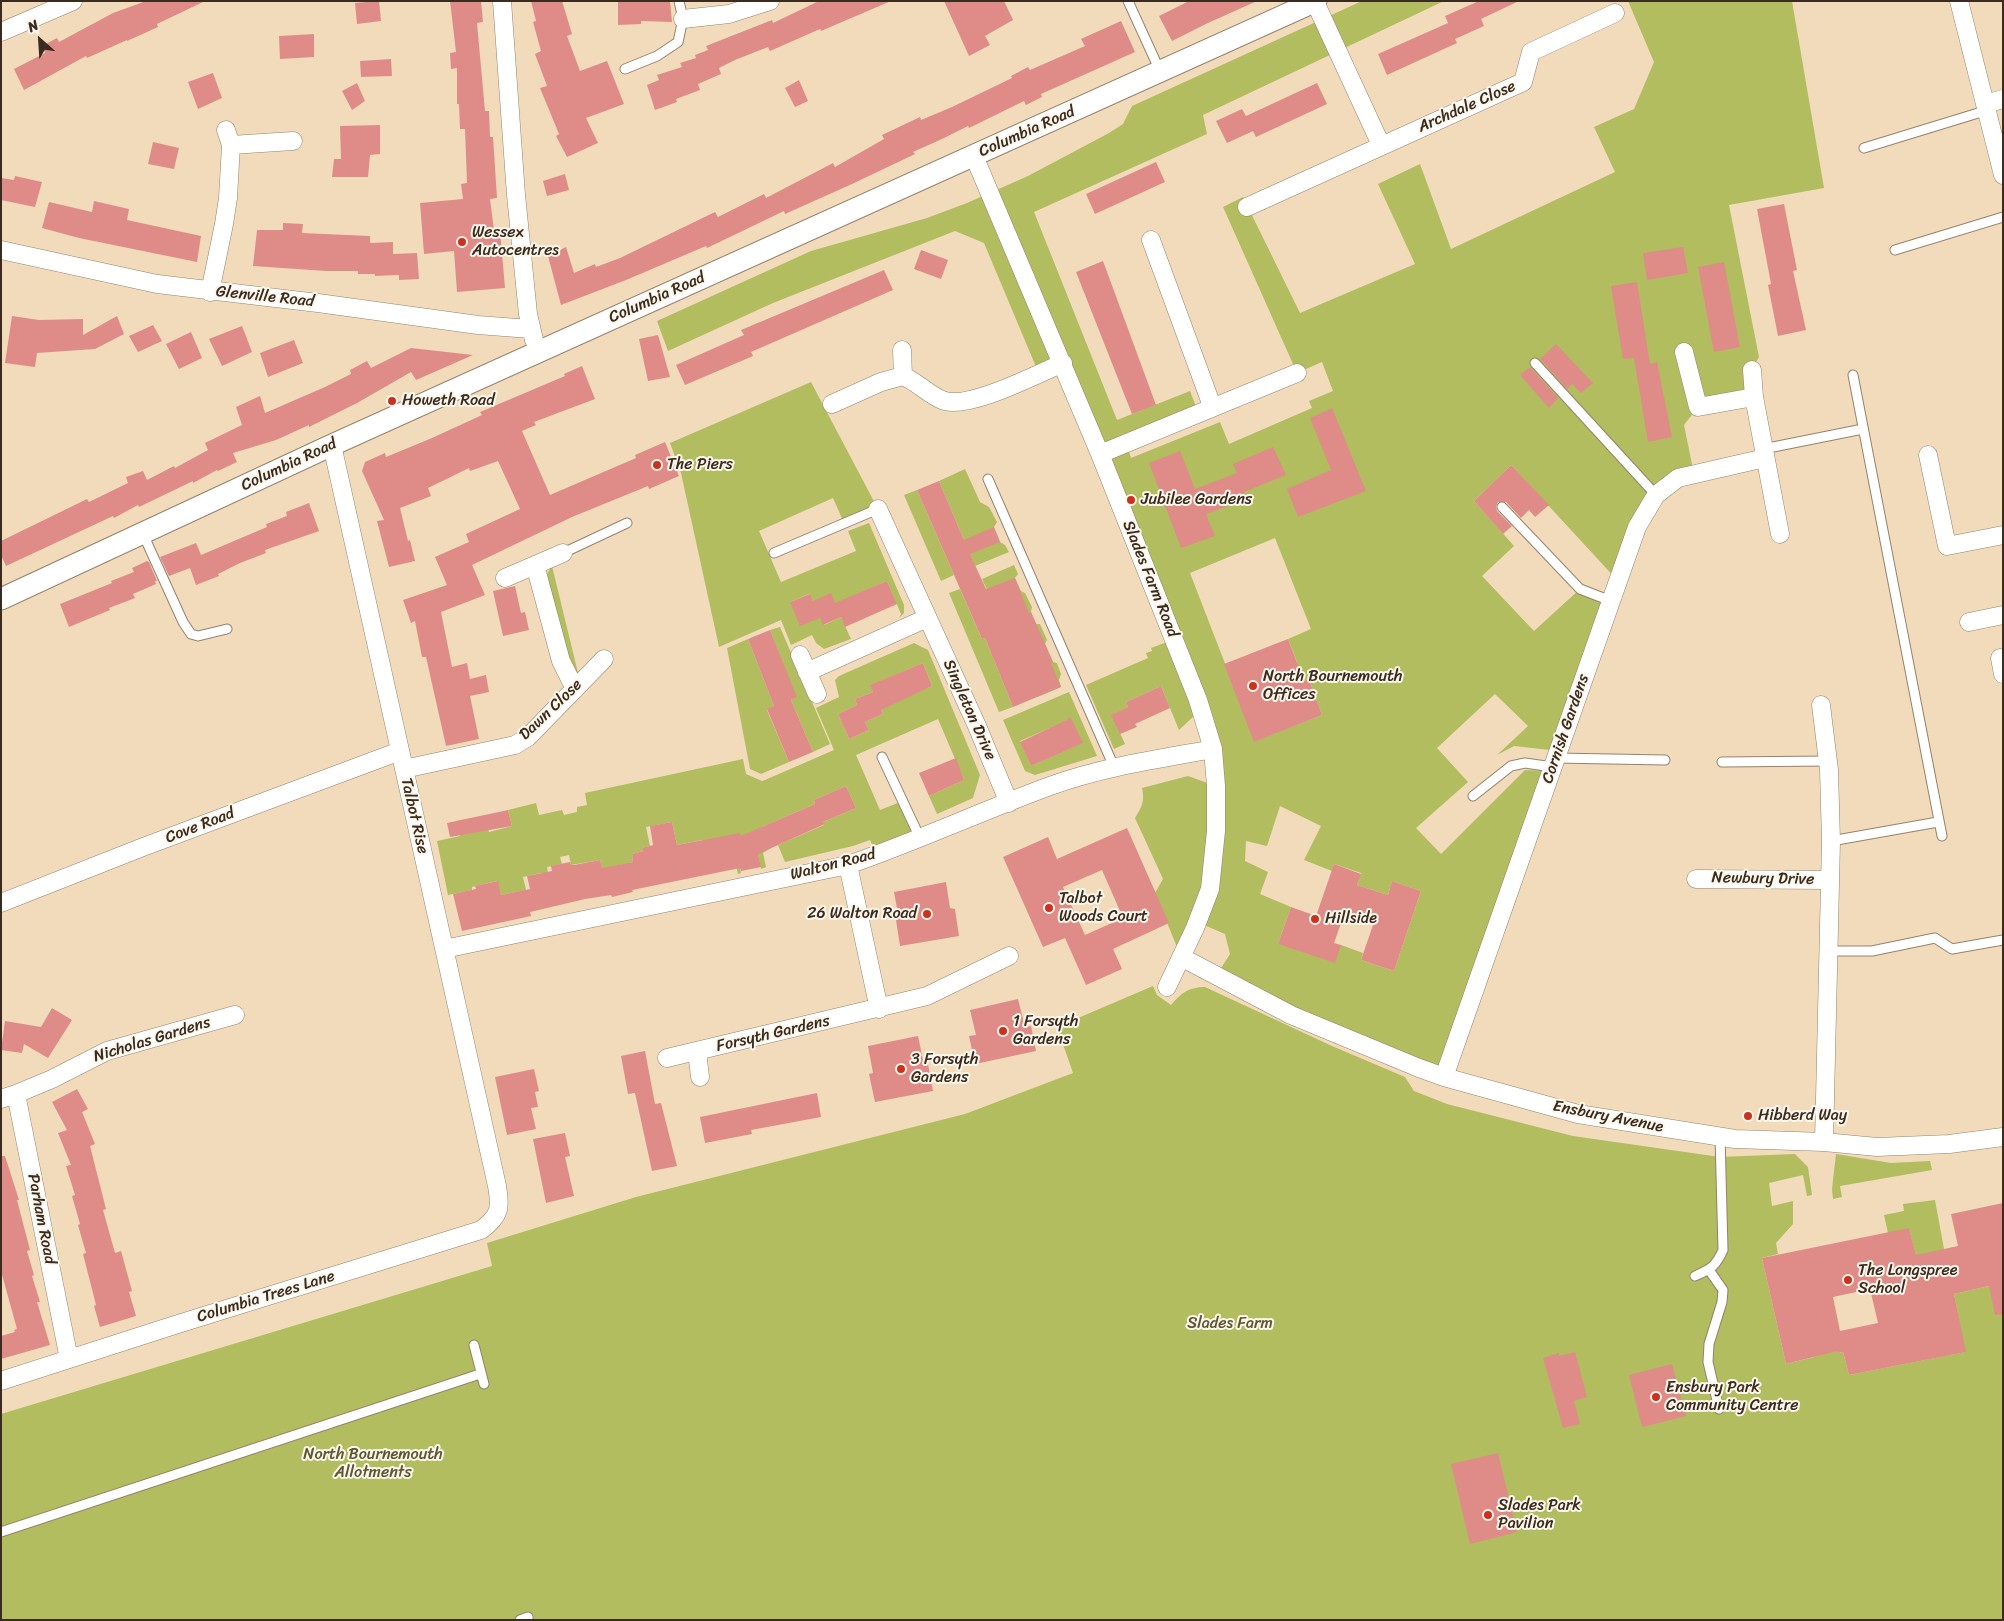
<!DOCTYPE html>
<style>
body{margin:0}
#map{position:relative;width:2004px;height:1621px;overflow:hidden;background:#f2dbbb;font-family:Sriracha,sans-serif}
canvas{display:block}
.frame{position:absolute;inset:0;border:2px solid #3b2a1e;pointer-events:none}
.north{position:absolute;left:15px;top:15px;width:50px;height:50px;-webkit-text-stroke:4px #fbf7ec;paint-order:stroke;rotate:334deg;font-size:14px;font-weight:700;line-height:20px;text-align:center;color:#3b2a1e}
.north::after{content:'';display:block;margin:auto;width:18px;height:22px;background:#3b2a1e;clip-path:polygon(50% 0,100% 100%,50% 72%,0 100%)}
</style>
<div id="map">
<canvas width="2004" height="1621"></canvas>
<div class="frame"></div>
<div class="north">N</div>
</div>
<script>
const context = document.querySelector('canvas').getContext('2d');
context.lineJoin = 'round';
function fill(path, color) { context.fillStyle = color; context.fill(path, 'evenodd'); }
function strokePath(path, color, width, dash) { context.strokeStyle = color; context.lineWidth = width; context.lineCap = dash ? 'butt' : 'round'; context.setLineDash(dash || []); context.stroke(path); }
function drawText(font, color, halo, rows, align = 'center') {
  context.font = font + ' Sriracha,sans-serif'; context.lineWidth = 4; context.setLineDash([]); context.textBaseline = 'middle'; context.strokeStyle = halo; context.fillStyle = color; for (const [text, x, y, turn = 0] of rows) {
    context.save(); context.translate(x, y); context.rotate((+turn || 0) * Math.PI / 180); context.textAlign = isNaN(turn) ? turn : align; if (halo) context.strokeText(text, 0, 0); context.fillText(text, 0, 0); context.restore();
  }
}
fill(new Path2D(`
 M1362,1h82l-241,114 4,19 -173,78 83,208 73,-29 8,21 -72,31 5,15 89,-36 9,22 83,-36 -3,-7 24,-10 -11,-29 -25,11 -74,-166 20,-10 57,116 115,-49 -37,-80 42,-20 31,85 164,-77 -21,-45 40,-18 20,-47 -26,-61h164l32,187 -95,17 30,152 -7,13 2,27 -56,10 -14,18 10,49 -38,21 -38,86 -107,-116 -37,36 40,45 -32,30 52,55 46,-42 31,12 -52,150 -45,-5 -17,9 31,-29 -33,-32 -58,54 31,34 -52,46 25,26 84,-84 26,1 -107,306 -228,-101 14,-22 -5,-20 -28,-12 -16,35 -26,-64 8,-14 -28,-61c7,-11 10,-17 7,-30l46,-12 28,10 -3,-37 -150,-385 -24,10 -55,-131 -29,-12 -182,72 -105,48 -11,-30 154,-70 116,-33 40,-15 61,-27 81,-43 14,-9 9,-18zM1275,538l36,91 -23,10 9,23 -22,30 34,-13 13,36 -67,26 -65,-168zM1280,806l41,20 -17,34 28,11 2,-7 27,9 -4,12 31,10 4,-14 29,10 -27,80 -33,-11 2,-7 -22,-8 -63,-1 13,-37 -31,-13 8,-22 -23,-11 1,-20 21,5z
 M811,382l67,127 -34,14 -11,-25 -74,33 22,51 75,-31 -8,-20 21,-8 35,82v8l-5,5 2,-4 -14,-33 -52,23 -22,-3 -4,-7 -19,8 30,16 4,7 17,-8 10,22 -27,10 -8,-6 -4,-8 -21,10 -10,-25 -62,27 -38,-174 -11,-30z
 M965,469l15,33 9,5 8,15 -3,5 6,15 5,3 4,7 -34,14 -36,-85z
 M917,490l37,85 -13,6 -37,-86z
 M1014,565l4,9 -3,4 6,13 4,2 7,14 -1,5 5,12h4l7,16 -2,4 8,18 4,1 4,11 -2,6 2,7 -24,10 -55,-118z
 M552,566l26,107 -3,5 -9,-23 -19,-81z
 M960,589l22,50 3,-1 28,69 -14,5 -50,-119z
 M780,627l50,117 -17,8 -22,-52 5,-3 -26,-67z
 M748,639l26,67 -7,4 22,52 -28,12 -11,-5 -23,-121z
 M1167,642l28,73 -16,15 -18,-44 -35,16 2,5 -16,8 13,29 -11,5 -28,-64 62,-27 -2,-5 6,-2 -1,-3z
 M914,643l14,7 52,125 -7,23 -36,16 -8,-18 35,-16 -26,-61 -82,36 24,55 23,-9 17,37 -43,17 -7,-15 -17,6 -68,16 -7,-17 46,-20 -1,-3 33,-14 -10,-22 -32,14 1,4 -53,23 9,21 -8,5 3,14 -5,2 -6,-30 -20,4 6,30 -3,1 -8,-35 -28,1 -25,5 -5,-23 -26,5 4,19 -8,2 1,3 -11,3 1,8 -31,7 -2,-9 -29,5 -2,-10 -9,2 2,7 -15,3 2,11 -8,-5 -18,4 3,13 -25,5 -4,-14 -25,6v3l-24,5 -11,-54 23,-5 -3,-15 15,-3 3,14 13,-3 1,3 23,-6 -4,-16 28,-7 3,12 23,-5 2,5 13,-3v-5l10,-2 -2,-12 158,-34 3,15 16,7 3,-1 69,-30 -18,-42 23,-11 -4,-17 4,-4zM923,663l9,23 -52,22 3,6 -18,8 4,8 -20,9 -11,-25 19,-9 -2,-6 18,-7 -2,-7z
 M1069,692l28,64 -62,19 -10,-4 -22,-51zM1071,719l11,24 -51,23 -11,-25z
 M1153,986l4,9 14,10c10,-12 18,-18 34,-18l127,59 73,31 9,14 33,13 126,32 147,21 75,-3 13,13 4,28 -5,1 -4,-21 -34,8 3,23 21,-5v23l-17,19 2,11 -16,4 24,106 28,-7 21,-14 3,10 5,-1 6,23 116,-23 -11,-58 35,-8 14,5v329h-2002v-206l491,-148 -5,-23 149,-46 329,-83 108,-41 -16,-46z
 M1836,1154l55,9 39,-2 2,9 -92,16 2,11 -9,2 -1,-10z
 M1935,1200l9,49 -24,22 -11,-42 -21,4 -4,-18 20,-4 -1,-7z`), '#b1bd5e');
fill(new Path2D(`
 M146,1h59l-48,23 1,3 -31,14v-1l-40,18 -1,-2 -62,34 -10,-21 31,-16 -3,-7 15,-8 2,4 54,-29z
 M379,1l2,20 -24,3 -2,-21z
 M450,1h31l2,21 -6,1 8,88h4l1,26h3l4,61 -7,1 4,31h6l5,58 -48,4 -3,-41 -30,3 -4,-51 43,-4 -2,-15 6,-1 -2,-54h-5l-1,-25h-2v-36l-6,1 -1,-16 6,-1z
 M531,1h31l10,33 -5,2 13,35 27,-10 17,43 -38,14 12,25 -31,14 -11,-21 3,-2 -19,-46 7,-2 -12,-32 6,-3 -8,-29 3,-1z
 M618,1h52l2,21 -31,-1v3l-23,1z
 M819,1h72l-70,30 -1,-2 -50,22 -2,-4 -33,13 -16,8 2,6 -23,10 2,6 -24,9 1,3 -22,8 -8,-25 12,-5 -2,-5 25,-8 -2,-4 16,-5 -1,-3 13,-5 -2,-4 66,-26 1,3z
 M944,1h60l9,19 -28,16 5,9 -21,11z
 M1189,1h68l-49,22 -36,18 -13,-25z
 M1479,1h40l-38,18 3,7 -29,13 2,4 -70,32 -9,-21 70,-31 -3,-7z
 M1121,21l14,31 -94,42 1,3 -16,8 -2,-4 -55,27 -1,-2 -26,13 -29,13 2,2 -63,30 -67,30 -1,-3 -77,37 -1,-2 -80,34 -65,25 -13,-49 18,-9 8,26 21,-9 1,3 24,-9 95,-46 3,5 46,-23 2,4 67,-35 2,4 49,-28 -2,-4 38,-18 1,3 31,-13 60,-29 -1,-2 17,-9 2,3 55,-24 -4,-7z
 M314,34v23l-34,2 -1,-23z
 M391,59l1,17 -31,1 -1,-16z
 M213,73l9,25 -24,11 -10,-27z
 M799,80l9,21 -13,6 -10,-19z
 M357,83l8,18 -13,9 -10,-19z
 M1317,83l10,21 -71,33 -3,-6 -26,12 -11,-22 26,-12 4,7z
 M380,125v29l-10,1 -2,22h-36l2,-18h7l-1,-33z
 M153,142l26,6 -5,21 -26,-5z
 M1156,162l9,20 -70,32 -9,-20z
 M565,174l4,16 -22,6 -4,-15z
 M15,176l27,6 -7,25 -34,-7v-22l13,2z
 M94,201l35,8 -2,11 74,16 -4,26 -118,-24 -37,-10 7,-26 43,10z
 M1784,204l13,66 -4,1 13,59 -28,6 -10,-51 3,-1 -14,-75z
 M283,223l20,1 -1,9 68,3v7l23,-1v12l24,-1 2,26 -20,1v-5l-24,1v-2h-17v-3h-32l-73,-5 4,-36h26z
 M1683,247l5,26 -41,7 -4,-27z
 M921,250l27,10 -7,19 -27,-10z
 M1103,261l53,144 -24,9 -56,-142z
 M1724,262l16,85 -26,5 -16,-85z
 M884,270l9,20 -142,62 2,4 -68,29 -9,-20 68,-30 -3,-5z
 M1637,282l13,82 7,-2 15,75 -24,5 -14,-84 -11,1 -12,-73z
 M12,316l27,4 44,-1v16l34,-19 7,18 -29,15 -58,4 -2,14 -30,-4z
 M153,325l9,16 -24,11 -9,-16z
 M242,326l10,26 -30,14 -13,-27z
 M191,332l11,26 -23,11 -13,-25z
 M658,335l12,42 -22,4 -9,-42z
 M294,340l9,23 -35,14 -8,-24z
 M1556,344l37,39 -12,10 -9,-9 -5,5 -27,-30z
 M411,348l62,7 -57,25 -5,-8 -54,31 -48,24v-2l-33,15 -43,13 4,9 -19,9 -1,-1 -24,13v-2l-54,26 -1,-2 -24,13 -1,-2 -107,50 -5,-11v-14l86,-42 2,3 39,-19 -2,-6 17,-6 4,9 27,-14 1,2 33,-18 -3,-7 37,-18 -6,-18 24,-11 5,17 60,-26 26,-13 -1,-4 17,-9 4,7z
 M582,366l13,33 -61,23 2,3 -14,6 28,64 86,-37 -1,-3 30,-13 14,34 -30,13 -1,-3 -76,31 -100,48 13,30 -44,17 11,55 15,-4 3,16 16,-4 3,17 -19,4 9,43 -33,7 -20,-89h-4l-7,-36 -4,2 -8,-23 44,-15 -12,-28 34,-15 -3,-8 54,-25 -22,-48 -28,10 -1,-3 -41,20 3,8 -31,12 8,33 2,-1 5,21 -26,6 -12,-46 7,-1 -22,-49 3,-9 20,-9 1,4 46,-19 50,-23 -2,-3 85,-36 -1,-2z
 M1530,367l28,31 -9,10 -29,-33z
 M1332,408l34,83 -68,26 -11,-28 44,-19 -21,-52z
 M1273,447l13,28 -42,17 3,7 -41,15 9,22 -34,12 -32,-85 31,-12 15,38 42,-16 -4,-9z
 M1511,465l38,40 -14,12 -6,-7 -8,8 -15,-16h-8l-2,4 1,5 15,15 -9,8 -29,-33z
 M939,481l25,59 30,-13 6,15 -30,12 16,35 29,-11 14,35 2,-1 22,50 -2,1 10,24 -48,20 -28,-69 -3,1 -65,-149z
 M309,503l10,28 -54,19 1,3 -26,10 -22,11 1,2 -23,9 -6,-17 -21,8 -9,-19 36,-14 5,12 66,-28 -1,-3 21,-8 -1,-4z
 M147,561l2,1 8,19h-2l1,3 -23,10 2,4 -26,10 1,2 -41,17 -9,-23 52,-21 -1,-2 23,-9 -2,-4z
 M887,581l10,23 -52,23 -4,-10 -18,8 -3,-7 -20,8 -10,-24 20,-8 3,7 18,-8 4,10z
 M515,586l6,27 4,-1 4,18 -26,6 -10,-45z
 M770,630l27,67 -6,3 22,52 -24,10 -22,-53 7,-3 -26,-67z
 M1288,639l16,42 5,-2 13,36 -68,27 -30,-78z
 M923,663l9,23 -51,24 2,4 -18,8 4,8 -20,9 -11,-25 19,-9 -2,-6 18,-7 -3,-7z
 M1161,686l9,22 -35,16 2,3 -17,7 -9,-19 17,-8 -2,-5z
 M1071,718l12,25 -52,23 -11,-24z
 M956,758l8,22 -35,16 -10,-23z
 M846,786l10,22 -33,14 2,2 -67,30 3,13 -20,4 -1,-3 -108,22 1,2 -21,5 -1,-2 -26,4 -55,13 1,4 -69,15 -9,-37 23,-5 -1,-3 23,-5 3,14 29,-6 -3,-13 25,-5 -1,-5 19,-4 1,3h3l26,-5 2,8 31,-6 -1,-8 11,-3 -1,-3 11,-3 -3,-19 22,-4 5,23 63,-12 1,3 74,-32 -1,-4z
 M508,810l4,16 -62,11 -3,-14z
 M1127,828l42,95 -56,26 9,20 -36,16 -21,-47 -22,9 -40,-90 45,-20 9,22zM1102,870l21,48 -38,17 -22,-48z
 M1334,864l27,10 -4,11 31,10 4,-14 29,10 -27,80 -33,-11 13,-38 -29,-10 -11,31 7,2 -6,18 -57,-19 13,-37 25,9z
 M946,882l4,26 5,1 4,27 -59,10 -4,-26 3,-1 -5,-27z
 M1018,999l7,28 6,-1 5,25 -61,13 -6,-28 7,-1 -6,-25z
 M52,1008l20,12 -24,38 -24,-14 -2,9 -21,-3 4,-29 36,6z
 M918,1036l6,29 4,-1 5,27 -58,11 -6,-28 4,-1 -5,-27z
 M645,1051l10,53 6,-1 16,63 -25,5 -17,-78 -7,1 -7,-38z
 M534,1069l5,22 -4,1 3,15 -7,1 5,21 -29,6 -12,-58z
 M77,1089l11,20 -6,3 13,32 -5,2 16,63 -3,1 12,43 6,-2 11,40 -3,1 7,24 -36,11 -6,-21 2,-1 -13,-51 3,-1 -8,-28 2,-1 -8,-28 3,-1 -9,-29 5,-1 -13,-32 9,-3 -15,-28z
 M817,1093l4,24 -70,13 1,4 -47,9 -5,-26z
 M565,1133l5,23 -5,1 9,39 -28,7 -13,-64z
 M1,1156h4l14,44h-2l13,50 -3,1 7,24 -2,1 8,26h-3l13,43 -49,14v-23l14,-4 -1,-2 3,-1 -16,-58z
 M2003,1203v111l-8,1 -6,-29 -35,8 12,58 -117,23 -6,-23 -5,1 -1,-2 -51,13 -24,-106 147,-30 7,27 42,-9 -7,-32zM1870,1289l8,34 -38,8 -7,-34z
 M1575,1352l12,45 -13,4 6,23 -17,4 -20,-70 16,-5v3z
 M1672,1364l14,52 -44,11 -13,-52z
 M1498,1453l19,79 -47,12 -19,-80z`), '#df8c88');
const service = new Path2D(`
 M1128,1l32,70
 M625,69l32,-13 21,-14 5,-23 -4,-18
 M1864,148l124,-38
 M1895,250l108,-33
 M1535,363l121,132
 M1853,375l89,461
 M1763,449l100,-20
 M988,479l126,288
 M1502,507l78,82 31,12
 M143,534l40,88 8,12 7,2 29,-7
 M563,553l64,-30
 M774,553l104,-44
 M882,757l38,81
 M1556,758l109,2
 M1722,762l106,-1
 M1473,796l38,-30 14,-3 28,4
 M1831,841l107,-19
 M1829,951h43l63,-13 17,11 51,-9
 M1709,1270l14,20 -1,12 -13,42 -1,18 11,47
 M1695,1276c16,-7 21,-10 28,-26l-3,-114
 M474,1345l10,39
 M1,1532l479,-158
 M520,1620l8,-3v3`);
const minor = new Path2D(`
 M502,1l14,194 12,119 6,26
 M1959,1l44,174
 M1315,2l66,143
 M683,19l46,-5 41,-13
 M1,32l72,-31
 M1986,104l17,-5
 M231,145l62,-4
 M974,156l126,298 98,246 15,49 3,37v45l-6,58 -15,39 -28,59
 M1247,207l276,-125 8,-30 84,-39
 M1151,240l61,166
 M1,250l156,34 161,19 160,22 52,4
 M210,292l14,-68 4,-26 3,-53 -5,-15
 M902,350l1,26
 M1684,352l14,55 56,-10 26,137
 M1752,370l2,27
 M832,404l49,-22 22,-6c14,6 25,18 39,24 25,11 95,-26 121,-37
 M1100,454l197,-81
 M1928,455l19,91 56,-11
 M878,509l99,217 32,77
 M535,565l26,96 14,28
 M505,578l58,-25
 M1969,622l34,-7
 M800,655l17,39
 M2000,658l3,16
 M807,672l120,-54
 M1821,705l8,65 2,71 -7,301
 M404,769l111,-24 13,-8 76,-78
 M848,865l31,144
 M1696,879l133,1
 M1,903l142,-56 257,-96
 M444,949l404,-84c69,-24 134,-54 202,-79 52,-19 108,-27 163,-37
 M1181,957l110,58 128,53 25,9 134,37 157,25 89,3 53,5 72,-3 54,-7
 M697,1051l3,26
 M667,1058l260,-62 82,-40
 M1444,1077l193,-550 19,-32 22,-17 87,-20
 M16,1094l36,-15 55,-28 128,-36
 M1,1099l15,-5 53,265
 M1,1381l177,-57 303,-94c19,-14 20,-22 16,-44l-165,-741`);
const tertiary = new Path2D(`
 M1,599l331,-154 984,-444`);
strokePath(service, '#96826c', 11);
strokePath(minor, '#96826c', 19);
strokePath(tertiary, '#96826c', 23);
strokePath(service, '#fff', 9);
strokePath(minor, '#fff', 18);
strokePath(tertiary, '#fff', 21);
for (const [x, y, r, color] of [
 [462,242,5,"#c8321e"],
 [392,401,5,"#c8321e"],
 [657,465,5,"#c8321e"],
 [1131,500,5,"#c8321e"],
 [1253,686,5,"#c8321e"],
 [1049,908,5,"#c8321e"],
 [927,914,5,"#c8321e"],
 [1315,919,5,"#c8321e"],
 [1003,1031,5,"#c8321e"],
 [901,1069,5,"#c8321e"],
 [1748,1116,5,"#c8321e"],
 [1848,1280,5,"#c8321e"],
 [1656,1397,5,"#c8321e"],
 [1488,1515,5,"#c8321e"]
]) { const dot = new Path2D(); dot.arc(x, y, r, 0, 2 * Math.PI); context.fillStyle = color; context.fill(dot); strokePath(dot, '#fbf7ec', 2); }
drawText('16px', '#3b2a1e', '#fbf7ec', [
 ["Archdale Close",1467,107,-24],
 ["Columbia Road",1027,132,-24],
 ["Glenville Road",265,297,6],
 ["Columbia Road",657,298,-24],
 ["Columbia Road",289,465,-25],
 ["Slades Farm Road",1150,579,68],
 ["Dawn Close",551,710,-44],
 ["Singleton Drive",969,710,66],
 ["Cornish Gardens",1566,729,-71],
 ["Talbot Rise",414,816,77],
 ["Cove Road",200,826,-21],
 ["Walton Road",833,865,-14],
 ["Newbury Drive",1763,879,1],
 ["Forsyth Gardens",773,1034,-13],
 ["Nicholas Gardens",152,1040,-17],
 ["Ensbury Avenue",1608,1117,11],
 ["Parham Road",41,1219,79],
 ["Columbia Trees Lane",266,1297,-17]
]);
drawText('16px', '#3b2a1e', '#fbf7ec', [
 ["Wessex",472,233],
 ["Autocentres",472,251],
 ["Howeth Road",402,401],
 ["The Piers",667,465],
 ["Jubilee Gardens",1141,500],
 ["North Bournemouth",1263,677],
 ["Offices",1263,695],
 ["Talbot",1059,899],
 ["Woods Court",1059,917],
 ["26 Walton Road",917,914,"right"],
 ["Hillside",1325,919],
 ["1 Forsyth",1013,1022],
 ["Gardens",1013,1040],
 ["3 Forsyth",911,1060],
 ["Gardens",911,1078],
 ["Hibberd Way",1758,1116],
 ["The Longspree",1858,1271],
 ["School",1858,1289],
 ["Ensbury Park",1666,1388],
 ["Community Centre",1666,1406],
 ["Slades Park",1498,1506],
 ["Pavilion",1498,1524]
], 'left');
drawText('16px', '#5e5631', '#fbf7ec', [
 ["Slades Farm",1230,1324],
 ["North Bournemouth",373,1455],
 ["Allotments",373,1473]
]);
</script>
